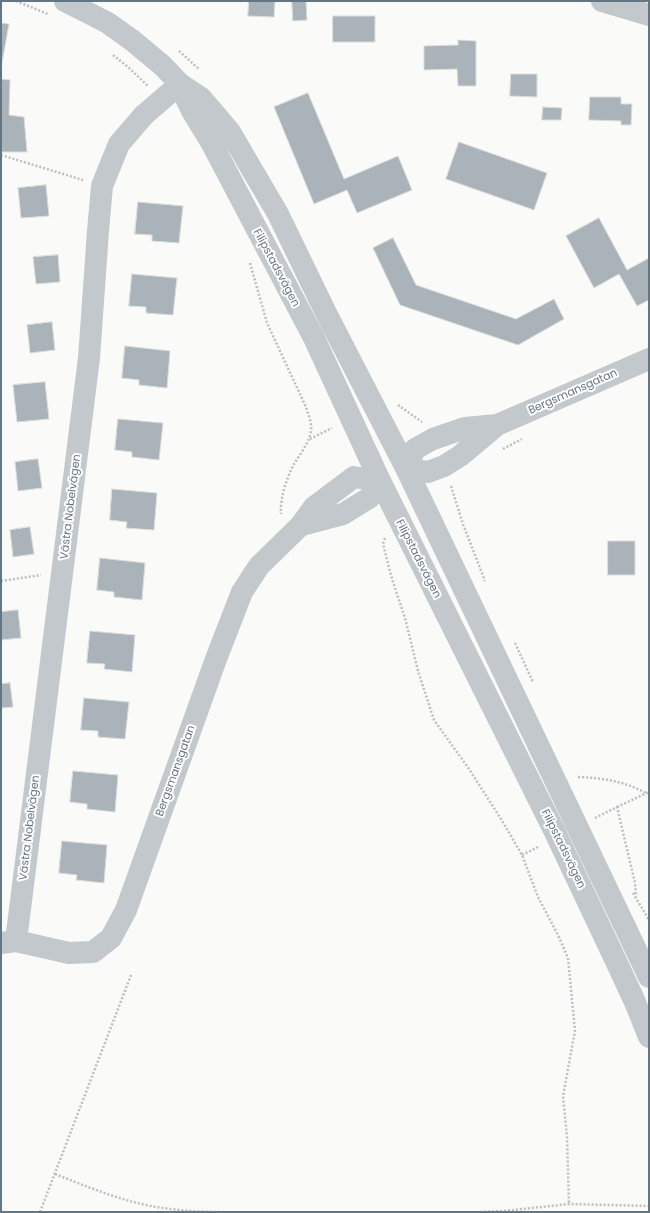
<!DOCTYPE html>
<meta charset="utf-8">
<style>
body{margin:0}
#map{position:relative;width:650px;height:1213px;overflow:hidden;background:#fafaf8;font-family:Poppins,sans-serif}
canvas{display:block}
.frame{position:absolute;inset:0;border:2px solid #657683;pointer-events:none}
</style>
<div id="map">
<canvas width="650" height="1213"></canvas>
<div class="frame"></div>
</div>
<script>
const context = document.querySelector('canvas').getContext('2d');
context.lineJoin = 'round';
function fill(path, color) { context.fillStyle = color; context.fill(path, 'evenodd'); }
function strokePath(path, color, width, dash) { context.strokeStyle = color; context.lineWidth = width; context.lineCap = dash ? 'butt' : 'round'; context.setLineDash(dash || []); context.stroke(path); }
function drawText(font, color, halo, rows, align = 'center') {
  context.font = font + ' Poppins,sans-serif'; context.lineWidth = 4; context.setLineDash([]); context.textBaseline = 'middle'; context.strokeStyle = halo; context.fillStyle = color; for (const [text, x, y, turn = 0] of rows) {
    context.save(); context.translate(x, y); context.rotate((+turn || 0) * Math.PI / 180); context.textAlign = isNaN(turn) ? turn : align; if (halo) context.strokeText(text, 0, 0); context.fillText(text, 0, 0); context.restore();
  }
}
const building = new Path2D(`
 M249,1h26l-1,16 -26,-1z
 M292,1h14l1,19 -14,1z
 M333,16h42v26h-42z
 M1,23l8,1 -8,44z
 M458,40l18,1v45h-18l-1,-17 -33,1v-24l34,-1z
 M511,74h26v23l-27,-1z
 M1,79l9,1 -1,35 15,2 3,35h-26z
 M308,93l36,86 54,-23 14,34 -55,23 -10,-23 -33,14 -40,-97z
 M590,97h31v7h11l-1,21h-10v-4l-32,-1z
 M543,107l19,1 -1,12h-19z
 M459,142l88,31 -13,37 -88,-31z
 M46,185l3,31 -28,2 -3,-30z
 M138,202l45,4 -4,37 -27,-2v-6l-17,-1z
 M599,218l28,52 22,-12v42l-12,6 -18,-32 -25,14 -28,-52z
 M393,238l23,47 100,34 38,-20 10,20 -46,26 -118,-40 -27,-57z
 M58,255l2,27 -24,2 -3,-27z
 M132,274l45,4 -4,37 -27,-2v-6l-17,-1z
 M52,322l3,28 -25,3 -3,-28z
 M125,346l45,5 -3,37 -28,-3v-5l-17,-2z
 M45,382l4,37 -32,3 -4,-37z
 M118,419l45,4 -4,37 -27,-3v-5l-17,-2z
 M38,459l4,29 -24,3 -3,-29z
 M112,489l45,4 -3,37 -28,-2 1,-6 -17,-2z
 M30,527l4,27 -21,3 -3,-27z
 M608,541h27v34h-27z
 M100,558l45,5 -3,37 -28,-3v-5l-17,-2z
 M18,610l3,28 -20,2v-28z
 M90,631l45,4 -3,37 -28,-3 1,-5 -18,-1z
 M10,683l3,24 -12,1v-24z
 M84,698l45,4 -4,37 -27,-2v-6l-17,-1z
 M73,771l45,4 -3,37 -28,-3v-5l-17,-2z
 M62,841l45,4 -3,38 -28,-3 1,-5 -18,-2z`);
fill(building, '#aab3b9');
strokePath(building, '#dcdcda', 1);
strokePath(new Path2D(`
 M16,1l32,13
 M179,51l20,18
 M113,55l15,12 20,19
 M1,155l82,25
 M250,263l17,60 39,84c2,7 6,15 5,24 -2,13 -12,24 -18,35 -7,14 -13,32 -12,48
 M398,405l24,17
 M310,439l22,-11
 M503,449l19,-10
 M451,486l12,38 22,57
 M385,538l-2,6 9,35 13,39 13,53 16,49 35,49 32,50 21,36 16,42 20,38 10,23 7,73 -12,65 4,41 2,67
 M1,581l40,-6
 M515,643l18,39
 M578,777c26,1 45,4 68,16
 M617,807l32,-15
 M595,818l22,-11 18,76 1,12
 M522,855l16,-8
 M633,893l16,27
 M55,1174c25,10 50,20 75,27 27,8 62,11 90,11
 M40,1212l91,-237
 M480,1212l24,-1 65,-7 80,2`), '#bbbfc2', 2.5, [2, 2]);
strokePath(new Path2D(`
 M602,1l47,14
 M16,941l53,12 24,-1 18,-14 15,-28 90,-251 26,-67 17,-26 42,-41 13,-18 40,-30 26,4 -11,17 -26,16 -42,11
 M1,943l15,-2 73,-583 9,-127 4,-45 17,-42 25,-29 36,-31`), '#c3c8cc', 22);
strokePath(new Path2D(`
 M65,1l43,22 25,18 30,25 17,18 21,14 29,34 48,82 48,99 80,155 243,509
 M180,86l12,25 19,31 103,196 66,143 174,349 61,129 20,43 14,35
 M406,468l22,4 16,-6 16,-10 37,-31 152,-66
 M406,468l9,-19 18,-10 32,-11 32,-3`), '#c3c8cc', 22);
drawText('11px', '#657683', '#fff', [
 ["Filipstadsvägen",276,268,62],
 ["Bergsmansgatan",573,392,-24],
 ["Västra Nobelvägen",71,507,-83],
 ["Filipstadsvägen",418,559,63],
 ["Bergsmansgatan",176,771,-70],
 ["Västra Nobelvägen",30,828,-83],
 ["Filipstadsvägen",563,849,64]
]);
</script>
